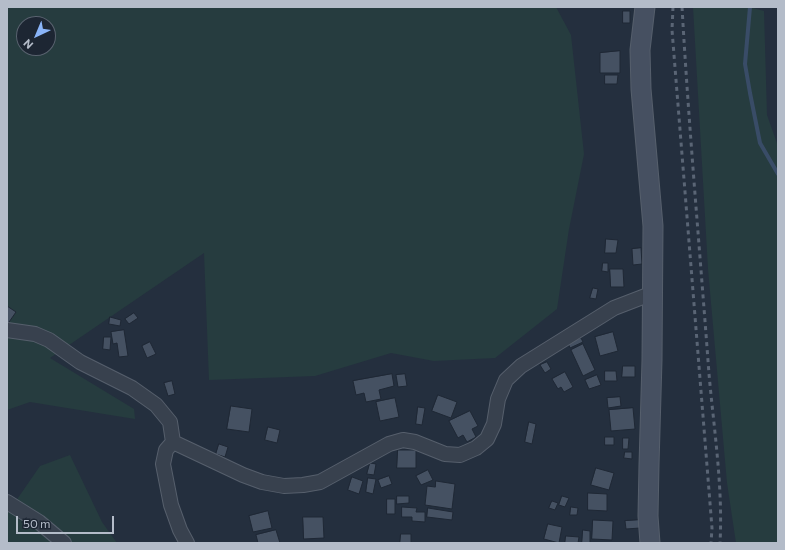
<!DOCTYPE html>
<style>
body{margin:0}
#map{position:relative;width:785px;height:550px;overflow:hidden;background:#242f3e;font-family:Commissioner,sans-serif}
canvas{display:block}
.frame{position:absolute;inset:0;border:8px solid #b4bcc9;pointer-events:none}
.north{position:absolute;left:16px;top:16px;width:40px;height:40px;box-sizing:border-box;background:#1d2633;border:1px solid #59626f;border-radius:50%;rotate:224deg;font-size:11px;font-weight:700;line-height:16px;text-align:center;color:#b4bcc9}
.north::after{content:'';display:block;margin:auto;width:14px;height:18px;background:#8ab4f8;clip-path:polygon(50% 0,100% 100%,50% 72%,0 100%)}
.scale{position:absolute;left:16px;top:516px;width:98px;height:18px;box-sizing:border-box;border:2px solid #b4bcc9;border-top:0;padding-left:5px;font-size:12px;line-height:14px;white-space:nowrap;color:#b4bcc9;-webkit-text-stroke:3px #1d2633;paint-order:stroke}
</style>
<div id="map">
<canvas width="785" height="550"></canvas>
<div class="frame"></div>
<div class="north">N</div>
<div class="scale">50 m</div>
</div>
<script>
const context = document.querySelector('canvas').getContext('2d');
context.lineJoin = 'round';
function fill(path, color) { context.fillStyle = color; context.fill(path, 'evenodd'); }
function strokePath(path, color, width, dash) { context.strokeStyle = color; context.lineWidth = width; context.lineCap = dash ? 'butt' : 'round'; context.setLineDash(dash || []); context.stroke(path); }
fill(new Path2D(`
 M7,7h549l15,28 13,119 -15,75 -12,80 -62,49 -61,3 -43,-8 -76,23 -106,4 -5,-127 -154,105 84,51 1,10 -105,-17 -23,8zM24,24h24v24h-24z
 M693,7h56l15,4 3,104 11,31v397h-42l-9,-60 -19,-214z
 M70,455l32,67 15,21h-110v-33l2,1 31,-45z`), '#263c3f');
strokePath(new Path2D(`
 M750,7l-5,57 5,29 10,50 18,31`), '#394c67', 4);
const building = new Path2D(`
 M623,11h7v12h-7z
 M620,51v22h-20v-20z
 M605,75h13l-1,9h-12z
 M606,239l12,1 -2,13h-11z
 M641,248l1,16 -9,1 -1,-16z
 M603,263h5v9l-6,-1z
 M610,269h13l1,18h-13z
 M593,288l5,1 -2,10 -6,-1z
 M7,306l9,6 -9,13z
 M134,313l4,5 -9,6 -4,-5z
 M110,317l11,3 -1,6 -11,-2z
 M124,330l4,26 -9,1 -2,-14 -4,1 -2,-12z
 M613,332l5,19 -18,5 -5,-19z
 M104,337h7l-1,13 -7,-1z
 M581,338l2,4 -13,6 -2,-5z
 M150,342l6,12 -9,4 -5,-12z
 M583,344l12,26 -12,6 -12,-26z
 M547,362l4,7 -6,4 -5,-8z
 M623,366h12v11h-13z
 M605,371h11l1,10h-12z
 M565,372l8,15 -9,5 -3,-5 -3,2 -6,-10z
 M392,374l2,12 -15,4 2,9 -15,3 -2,-9 -8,2 -3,-14z
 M405,374l2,12 -9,1 -2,-12z
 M597,375l4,10 -12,4 -4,-9z
 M172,381l3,13 -7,2 -4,-13z
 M438,395l19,7 -6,16 -19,-7z
 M620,397l1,9 -13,2 -1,-10z
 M395,398l4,19 -19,4 -4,-19z
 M231,406l21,3 -3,23 -22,-3z
 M418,407l7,1 -3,17 -6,-1z
 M633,408l2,21 -24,2 -2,-21z
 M470,411l8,15 -6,3 4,8 -9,5 -4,-7 -5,3 -9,-17z
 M529,422l7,2 -4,20 -7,-2z
 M268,427l12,3 -3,13 -12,-3z
 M605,437h9v8h-9z
 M623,438h6l-1,11h-5z
 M219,444l9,3 -3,10 -9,-3z
 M398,450h18v18h-19z
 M625,452h7v7l-8,-1z
 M370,463l6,1 -2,11 -7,-1z
 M596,468l18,5 -5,17 -18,-5z
 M428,470l5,10 -12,5 -5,-9z
 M389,476l3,8 -11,4 -3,-8z
 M352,477l11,4 -4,13 -11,-4z
 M368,478l8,1 -3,15 -7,-2z
 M436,481l19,3 -3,25 -27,-4 2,-19 8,1z
 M588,493l19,1v17l-19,-1z
 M397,496h12v7l-12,1z
 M562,496l7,2 -4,9 -6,-2z
 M387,499h8v15h-8z
 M552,501l6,2 -3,7 -6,-2z
 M402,507l15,1 -1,4h9v10l-13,-1v-4h-10z
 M571,507l7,1 -1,7h-7z
 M428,508l25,4 -1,8 -25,-3z
 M268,511l4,17 -19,4 -4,-16z
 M303,517h20l1,21 -20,1z
 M593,520l20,1 -1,19 -20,-1z
 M639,520l1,8 -14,1 -1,-8z
 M548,524l14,3 -3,16 -15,-4z
 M276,530l4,13h-22l-2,-8z
 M583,530l7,1v12h-8z
 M401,534h10v9h-11z
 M566,536l13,1 -1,6h-13z`);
fill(building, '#455162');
strokePath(building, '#1f2835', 1);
const street = new Path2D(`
 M7,330l28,4 14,6 31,22 52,26 24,17 14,17 3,20 70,33 19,7 22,4 19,-1 17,-3 69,-38 14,-4 12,2 30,12 15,1 16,-7 11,-9 7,-15 4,-25 8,-19 15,-14 93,-58 39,-15
 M173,442l-7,8 -3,14 8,41 9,25 7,13
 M7,502l32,20 25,21`);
const secondary = new Path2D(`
 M645,7l-5,43 1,39 12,137 -1,134 -3,105 -1,51 2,27`);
strokePath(street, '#565f6c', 16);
strokePath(secondary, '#565f6c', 21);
strokePath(street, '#38414e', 14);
strokePath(secondary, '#465061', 19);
strokePath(new Path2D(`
 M673,7l-1,23 40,498 -1,15
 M682,7c7,123 18,245 27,367 5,56 14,113 11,169`), '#5a6575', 3, [4, 4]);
</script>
